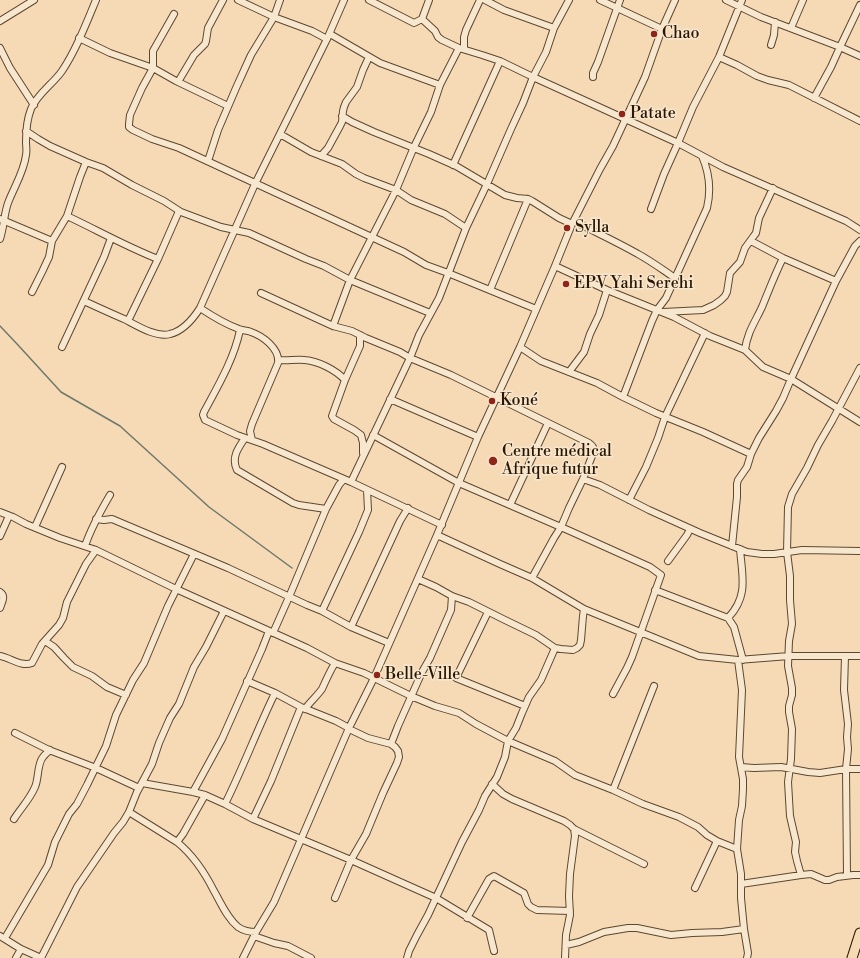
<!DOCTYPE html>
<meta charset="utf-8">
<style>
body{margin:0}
canvas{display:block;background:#f5dab5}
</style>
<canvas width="860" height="958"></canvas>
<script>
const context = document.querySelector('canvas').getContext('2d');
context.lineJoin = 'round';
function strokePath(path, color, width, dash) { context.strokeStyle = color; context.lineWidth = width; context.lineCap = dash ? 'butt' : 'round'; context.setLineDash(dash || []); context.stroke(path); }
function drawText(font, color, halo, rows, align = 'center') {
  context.font = font + ' "Libre Bodoni",serif'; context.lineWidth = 3; context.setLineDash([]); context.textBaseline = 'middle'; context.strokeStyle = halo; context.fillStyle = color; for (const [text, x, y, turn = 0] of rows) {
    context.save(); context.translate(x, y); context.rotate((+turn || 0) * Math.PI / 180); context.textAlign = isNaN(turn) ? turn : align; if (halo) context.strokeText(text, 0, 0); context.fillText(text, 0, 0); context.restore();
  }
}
strokePath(new Path2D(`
 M0,326l18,19 43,47 59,34 89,81 83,61`), '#6f786b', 1.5);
const minor = new Path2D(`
 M238,0l36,17 38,14 15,8
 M369,0l45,23 8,-4
 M429,0l-7,19 13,12 3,6 4,3 17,8 23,7 18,6 33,16 145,66 45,24 123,54 14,9
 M485,0l19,10 50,18
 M600,0l62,29
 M726,0l35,17 79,30 20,9
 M174,14l-21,37v17l-11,20 -12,27 -1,9v3l4,3 19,9 27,9 225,104 22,13 22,8 88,36
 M0,21l34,-21
 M791,28l12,-28
 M330,34l50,29 60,22
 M79,38l31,15 43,15 23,13 52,25
 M771,45l3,-10 1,-13
 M0,48l10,20 24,37
 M459,48l-19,37 -9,27 -17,35 -18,43 -46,90 -17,46 19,5 14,7 34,14 10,6 41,17 138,68c3,2 5,4 5,8l-11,28 -14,29 -8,19 -7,11 -22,40
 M464,49v-12l2,-7 14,-30
 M719,57l18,8 20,11 11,4 21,5 71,36
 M593,77v-4l5,-11 22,-62
 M178,82l16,-27 11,-11 1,-3 2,-13 15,-28
 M814,98l17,-31 9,-20 20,-42
 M342,116l10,6 22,10 55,22 27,12 49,29 12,3 11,1 4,2 27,17 13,6
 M26,131l12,8 12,7 36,16 17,6 29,17 32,16 17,11 40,15 28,6 57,26 18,7 26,14 80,33
 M280,134l31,18 31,12 14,10 8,4 32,12 15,10 34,14 21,14
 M321,156l7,-8 12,-22 2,-4 1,-11 1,-4 2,-5 11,-15 6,-17 6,-13
 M208,161l10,-31 18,-42 15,-33 23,-38 6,-17
 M453,165l47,-104
 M651,209l13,-35 14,-31 15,-36 26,-50 23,-57
 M67,216c30,14 60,31 91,43
 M0,219l52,22
 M574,221c21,11 43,21 64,33 13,7 25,16 37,24
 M0,239c4,-12 4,-25 8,-36 6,-16 16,-31 18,-48 1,-4 0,-9 0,-13 0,-10 1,-23 5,-33 6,-15 22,-25 31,-38 14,-21 24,-47 34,-71
 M751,241l32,17 53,23
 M555,266l52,24 67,27 36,19 35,14 18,17 28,12 69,43
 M490,290l38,-91
 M32,292l10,-20 7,-15 3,-16 15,-25 13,-39 6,-15
 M261,293l72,33
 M84,301c13,6 26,12 40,18 12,6 32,19 46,15 13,-3 23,-15 30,-26l55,-124 72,-145 17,-39
 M200,308c12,8 25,16 39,21 4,2 8,1 12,3 12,4 29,17 27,31l-26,61 -2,7 2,9
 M663,312l40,-2 11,-5 7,-5 4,-4 2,-4 3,-19 10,-11 5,-14 8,-11 3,-4 3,-15 14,-30
 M128,321l30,-62 21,-48
 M240,330c-6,29 -22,56 -36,82l-1,3 2,5 32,15 26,9 88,38 91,43
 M360,335v11l-15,34 -13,36 2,3 20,11 7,5 2,8v10
 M62,347l42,-90 7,-19
 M520,347l21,14 56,22 26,14 33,16 47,19 48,22
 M745,350c2,-17 10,-28 17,-43 7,-17 13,-33 21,-49
 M279,360c8,1 17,-1 26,0 13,1 31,10 40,20
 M569,372l15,-20 6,-18 9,-19 8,-25
 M623,397l29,-76 5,-11 9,-12 41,-90c4,-17 2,-36 -5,-52
 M390,399l88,38
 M373,435l86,48 111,48 80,36 11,8 -29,82 -5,11 -14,26
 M245,438c-7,10 -14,20 -8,32l56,33 6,2 27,4
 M583,479l17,6 49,25 51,23 47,19 15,2h12l28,-4 58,1
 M351,482l59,-124 9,-23 20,-37 27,-70 21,-44 24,-55 12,-26 10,-26 13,-25 8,-24 15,-28
 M629,500l17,-33 12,-29 7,-21 40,-84
 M510,505l38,-82
 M0,512l13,5 13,7 34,14 36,12 80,39 131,59 28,15 29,10 47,23 24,10 24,7 17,11 32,17 47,20 20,14 38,15 30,14 36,13 19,10 9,8 10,6 20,8
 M96,519l8,1 8,-1 116,49 79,37 15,6 29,16 38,16
 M35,527l27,-60
 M437,535l63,29 32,14 52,31 115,47 39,4 51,-4h71
 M0,536l9,-20
 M85,546c6,-18 15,-34 25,-51
 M732,546l5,-49v-13l1,-4 9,-13 4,-13 8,-16 17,-27 7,-13 8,-19 45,-98 19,-35 5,-5
 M668,561l19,-26 3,-6
 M418,579l18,8 16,9 17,6 34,17 33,16 19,13 6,1 12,1 4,-2 3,-3 1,-5 2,-24 1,-7
 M655,590l73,28 6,9 9,33
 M0,592c6,4 2,10 0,16
 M322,611l37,-79 9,-22 -1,-20
 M488,612l-32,66 69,28
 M728,618c21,-22 14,-42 12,-69
 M351,627l49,-106 8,-13
 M273,633l16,-36 37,-88 13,-24 5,-6
 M45,641l9,6 10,11 9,9 19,9 15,11 19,8
 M0,656c11,2 21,11 32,7l10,-19 17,-19 4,-7 4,-16 19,-38 10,-14
 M845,656l-1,34 4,34 -1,13 1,12 -2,20 1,106
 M738,660l4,30 -3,67 4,22v10l-1,17 -3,14 -2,29 4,25v24l3,31 4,24 -1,5
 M247,681l28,12 26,14 35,14 13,7
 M305,709c5,-7 12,-13 17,-20 4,-9 8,-18 13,-26
 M15,733l34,17 47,18 43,20
 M391,744l7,-18 24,-54 8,-14 21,-48 1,-14
 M741,767l13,1 27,-1 27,5 12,1 26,-4h14
 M142,783l51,9 12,3 20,9 28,15 98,41 85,38 53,32 5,21
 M492,784l11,10 9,5 52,22 6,4 4,4 70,35
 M613,790l41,-104
 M193,792l29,-53 40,-90 7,-18
 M225,804c18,-36 32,-74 50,-111
 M129,812l48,30c16,13 28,31 37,49 7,12 13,27 24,36 6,4 12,5 18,5
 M14,819c7,-11 16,-20 21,-32 4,-9 2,-23 8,-30 2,-3 5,-5 7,-7
 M253,819l18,-38 30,-74
 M177,842l6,-8 22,-39
 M801,875l-4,-14 -2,-9 1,-10 -6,-26 -2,-34 3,-23 1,-30 -3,-17v-6l3,-11v-7l-4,-22 1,-25 3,-17 -2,-24v-24l-3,-24 1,-45 4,-13 15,-26 11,-23 14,-24 28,-53
 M741,884l60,-9 10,-1 14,6h4l8,-3 16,-2h7
 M695,888l22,-47
 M335,898l16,-38 15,-26 17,-41 14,-30 2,-6 -1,-6 -3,-4 -4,-3 -23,-6 -19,-9
 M467,918l22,-39 5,-3 30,17 4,11 3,3 6,3 33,1
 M0,936l21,13 20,9
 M254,936l20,7 14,3 23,12
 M5,938l43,-73 7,-23 14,-28 8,-10 10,-19 19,-39 10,-31 17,-35 11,-17 24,-57 26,-52
 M566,945l13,-3 25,-10 24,-4h9l34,7 21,-2 30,-1 22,-3
 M16,958l5,-9
 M41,958l36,-71 37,-54 9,-11 6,-10 8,-20 15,-28 7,-21 11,-25 9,-14 15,-37 12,-20 18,-36
 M243,958l13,-26 18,-30 75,-174 25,-50 63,-143 41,-98 42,-90 35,-81 17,-42 28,-55 13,-23 32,-69 17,-48 13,-29
 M407,958l2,-7 8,-16 11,-20 34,-73 17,-32 6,-14 12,-19 8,-20 3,-16 8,-13 6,-15 7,-16 12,-17 14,-32
 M565,958l1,-23 4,-20 -1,-19 1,-22 5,-38 -1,-7`);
const highway = new Path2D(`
 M852,958l8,-25`);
strokePath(minor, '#5e472f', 8);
strokePath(highway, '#2c1602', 11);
strokePath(minor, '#f8e7cf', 6);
strokePath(highway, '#f5dab5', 9);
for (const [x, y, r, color] of [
 [654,34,4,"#8f2418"],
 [622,114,4,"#8f2418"],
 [567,228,4,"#8f2418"],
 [566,284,4,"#8f2418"],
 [492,401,4,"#8f2418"],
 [493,461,5,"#8f2418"],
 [377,675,4,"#8f2418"]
]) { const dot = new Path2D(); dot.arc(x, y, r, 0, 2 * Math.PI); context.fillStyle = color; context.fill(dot); strokePath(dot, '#f8e7cf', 1.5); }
drawText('16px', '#2c1602', '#f8e7cf', [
 ["Chao",662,34],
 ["Patate",630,114],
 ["Sylla",575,228],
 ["EPV Yahi Serehi",574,284],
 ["Koné",500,401],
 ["Centre médical",502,452],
 ["Afrique futur",502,470],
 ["Belle-Ville",385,675]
], 'left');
</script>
